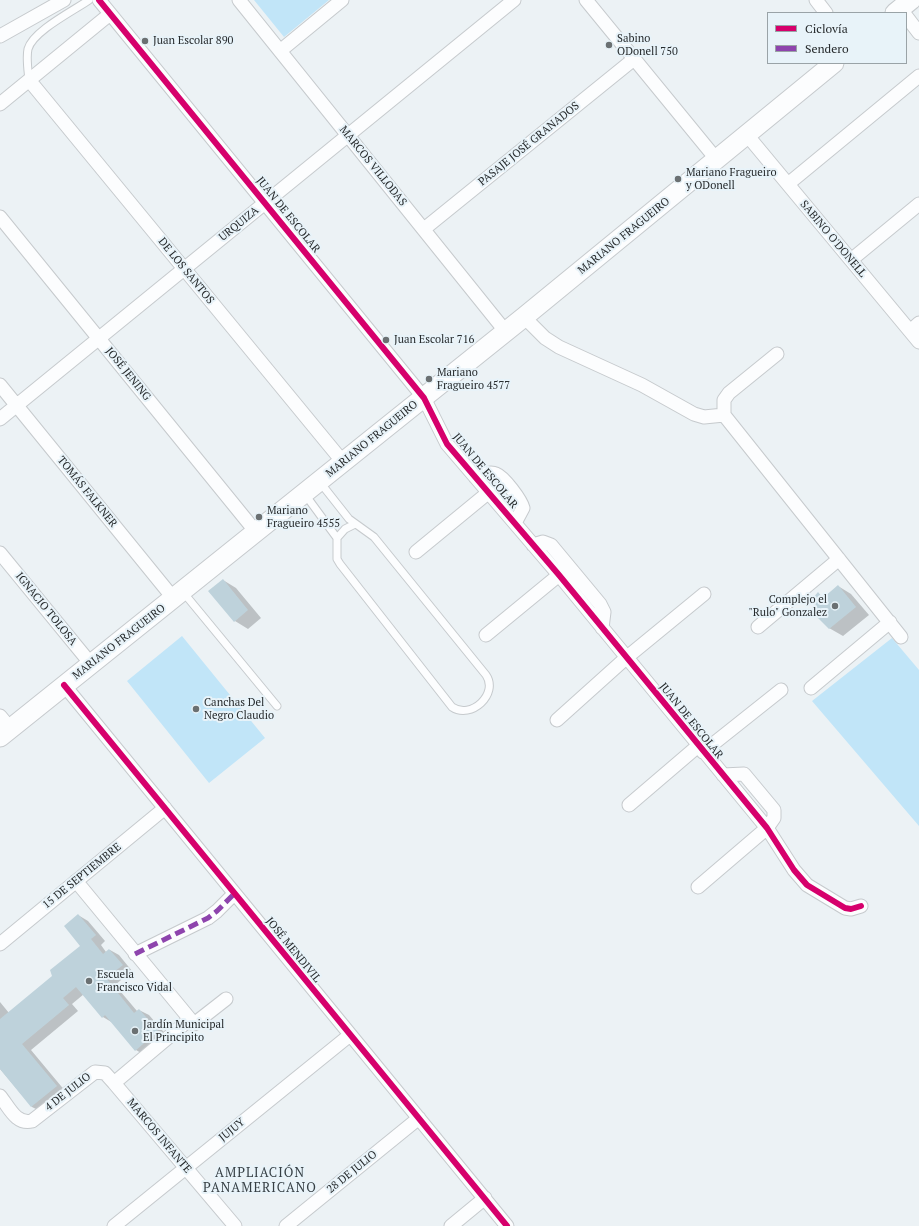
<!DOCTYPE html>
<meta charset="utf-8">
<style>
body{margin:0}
#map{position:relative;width:919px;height:1226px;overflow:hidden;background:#ecf2f5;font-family:"PT Serif",serif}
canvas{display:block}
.legend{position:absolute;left:767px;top:12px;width:140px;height:52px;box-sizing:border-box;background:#e8f3f9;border:1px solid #9aa3a7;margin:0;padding:5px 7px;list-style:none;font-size:12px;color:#262a2c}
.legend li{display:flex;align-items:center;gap:8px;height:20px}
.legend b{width:20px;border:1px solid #9aa3a7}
</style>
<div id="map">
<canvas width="919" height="1226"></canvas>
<ul class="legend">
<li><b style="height:5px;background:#d6006c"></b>Ciclovía</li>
<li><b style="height:5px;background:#8e44ad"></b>Sendero</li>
</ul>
</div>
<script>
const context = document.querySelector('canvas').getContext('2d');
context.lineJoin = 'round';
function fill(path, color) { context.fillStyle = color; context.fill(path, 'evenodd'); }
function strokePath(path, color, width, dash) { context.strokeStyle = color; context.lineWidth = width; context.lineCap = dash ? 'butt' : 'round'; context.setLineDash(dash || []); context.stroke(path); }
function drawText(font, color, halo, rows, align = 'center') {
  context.font = font + ' "PT Serif",serif'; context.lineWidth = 4; context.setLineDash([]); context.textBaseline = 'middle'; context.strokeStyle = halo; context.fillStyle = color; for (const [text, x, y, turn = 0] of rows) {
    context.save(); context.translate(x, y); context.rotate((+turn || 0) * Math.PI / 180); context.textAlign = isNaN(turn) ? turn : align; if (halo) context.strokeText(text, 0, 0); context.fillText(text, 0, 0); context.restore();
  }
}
fill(new Path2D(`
 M254,0h75l-45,37z
 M182,636l83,102 -56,45 -82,-102z
 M892,638l27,32v156l-107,-125z`), '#c1e5f8');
fill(new Path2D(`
 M223,580l13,8 25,30 -13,11 -13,-8z
 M838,586l13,8 18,21 -26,21 -14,-8 -12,-24 1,-10 7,3z
 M78,915l10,6 17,20 -4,4 5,7 4,-2 9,5 13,16 -17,14 22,26 2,-1 10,5 19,22 -22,19 -10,-6 -23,-27 -10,-6 -19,-23 -12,10 6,7 -47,39 35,42 -24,20 -10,-5 -32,-38v-67l9,11 45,-37 27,-30z`), '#0003');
fill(new Path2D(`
 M223,579l25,31 -14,12 -26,-31z
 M838,585l18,22 -27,22 -18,-18 5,-7 -4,-5 6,-7 5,6z
 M78,914l18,21 -5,4 12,15 6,-5 14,16 -17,13 28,35 5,-4 19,22 -23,20 -30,-36 -3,3 -26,-31 -13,11 6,7 -47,39 35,42 -26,21 -31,-38v-50l52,-43 -2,-6 30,-24 -16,-20z`), '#bed2db');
const lane = new Path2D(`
 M29,80c-1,-10 -3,-22 -1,-31 5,-18 45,-38 61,-49
 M304,493l33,45v21l3,5 112,143c19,13 47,-13 34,-32l-112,-138 -25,-18 -30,-38
 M337,538l8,-9 10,-5
 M183,592l94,114`);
const street = new Path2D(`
 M99,0l325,398 23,46 112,131 208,253 27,42 13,15 38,23 6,1 10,-3
 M239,0l267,332
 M586,0l131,160
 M816,0l10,13
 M906,16l13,17
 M0,36l64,-36
 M280,51l62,-51
 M29,80l314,382
 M0,104l110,-90
 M747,135l172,207
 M788,184l131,-108
 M0,217l256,315
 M424,229l210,-170
 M851,260l68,-56
 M524,317l21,21 14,9 83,38 52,29 10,3 20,-2
 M910,331l9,-8
 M777,354l-48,39 -5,7v15l177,222
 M0,385l174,214
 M0,419l514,-419
 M475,477c6,-2 15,-6 21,-3 8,3 25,26 27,34l-8,15
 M533,545l10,-3 8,3 49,59 4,8 -2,16
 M416,552l73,-60
 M0,553l91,111
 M758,627l81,-68
 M486,635l73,-60
 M64,685l443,541
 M811,688l79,-66
 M0,716l10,12
 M557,720l69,-62 78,-64
 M703,752l78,-62
 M629,805l69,-59
 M76,881l118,143 32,-25
 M698,887l69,-59 7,-10v-8l-30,-36 -21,1
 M0,944l165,-136
 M135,954l73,-36 9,-7 17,-17
 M114,1083l121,143
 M0,1096c9,11 16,29 32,25l63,-49 10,1 9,10 76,-64
 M114,1226l236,-191
 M286,1226l133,-108
 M451,1226l34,-28`);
const secondary = new Path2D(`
 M895,13l16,-13
 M0,737l524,-420 310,-254`);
strokePath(lane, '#c6cacd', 9);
strokePath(street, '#c6cacd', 15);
strokePath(secondary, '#c6cacd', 21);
strokePath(lane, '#fcfdfe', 7);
strokePath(street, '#fcfdfe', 13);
strokePath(secondary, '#fcfdfe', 19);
strokePath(new Path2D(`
 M135,954l73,-36 9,-7 17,-17`), '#8e44ad', 5, [10, 5]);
strokePath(new Path2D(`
 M99,0l325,398 23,46 112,131 208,253 27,42 13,15 38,23 6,1 10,-3
 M64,685l443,541`), '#d6006c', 6);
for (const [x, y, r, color] of [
 [145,41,4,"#6b7072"],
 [609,45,4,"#6b7072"],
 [678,179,4,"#6b7072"],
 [386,340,4,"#6b7072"],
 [429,379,4,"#6b7072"],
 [259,517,4,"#6b7072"],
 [835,606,4,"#6b7072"],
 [196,709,4,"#6b7072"],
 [89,981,4,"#6b7072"],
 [135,1031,4,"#6b7072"]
]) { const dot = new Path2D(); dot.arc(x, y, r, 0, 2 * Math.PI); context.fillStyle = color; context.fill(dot); strokePath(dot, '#e8f3f9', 1.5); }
drawText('11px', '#262a2c', '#e8f3f9', [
 ["Sabino",617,39],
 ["ODonell 750",617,52],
 ["Juan Escolar 890",153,41],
 ["Mariano Fragueiro",686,173],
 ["y ODonell",686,186],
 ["Juan Escolar 716",394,340],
 ["Mariano",437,373],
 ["Fragueiro 4577",437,386],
 ["Mariano",267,511],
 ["Fragueiro 4555",267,524],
 ["Complejo el",827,600,"right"],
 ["\"Rulo\" Gonzalez",827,613,"right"],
 ["Canchas Del",204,703],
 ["Negro Claudio",204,716],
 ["Escuela",97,975],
 ["Francisco Vidal",97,988],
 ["Jardín Municipal",143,1025],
 ["El Principito",143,1038]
], 'left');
drawText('11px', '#262a2c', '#e8f3f9', [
 ["PASAJE JOSÉ GRANADOS",529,144,-39],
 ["MARCOS VILLODAS",373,166,51],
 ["JUAN DE ESCOLAR",288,215,51],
 ["URQUIZA",239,224,-39],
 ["MARIANO FRAGUEIRO",624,236,-39],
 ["SABINO O'DONELL",833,239,50],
 ["DE LOS SANTOS",186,271,51],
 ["JOSÉ JENING",128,374,51],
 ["MARIANO FRAGUEIRO",372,439,-39],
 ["JUAN DE ESCOLAR",485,471,50],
 ["TOMÁS FALKNER",87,492,51],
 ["IGNACIO TOLOSA",46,609,51],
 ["MARIANO FRAGUEIRO",119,642,-38],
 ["JUAN DE ESCOLAR",691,721,51],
 ["15 DE SEPTIEMBRE",82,876,-39],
 ["JOSÉ MENDIVIL",293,950,51],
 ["4 DE JULIO",68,1092,-38],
 ["JUJUY",232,1130,-39],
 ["MARCOS INFANTE",159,1136,50],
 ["28 DE JULIO",352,1172,-39]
]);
context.letterSpacing = '1px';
drawText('13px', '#363f44', '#e8f3f9', [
 ["AMPLIACIÓN",260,1173],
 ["PANAMERICANO",260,1188]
]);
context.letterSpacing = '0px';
</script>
